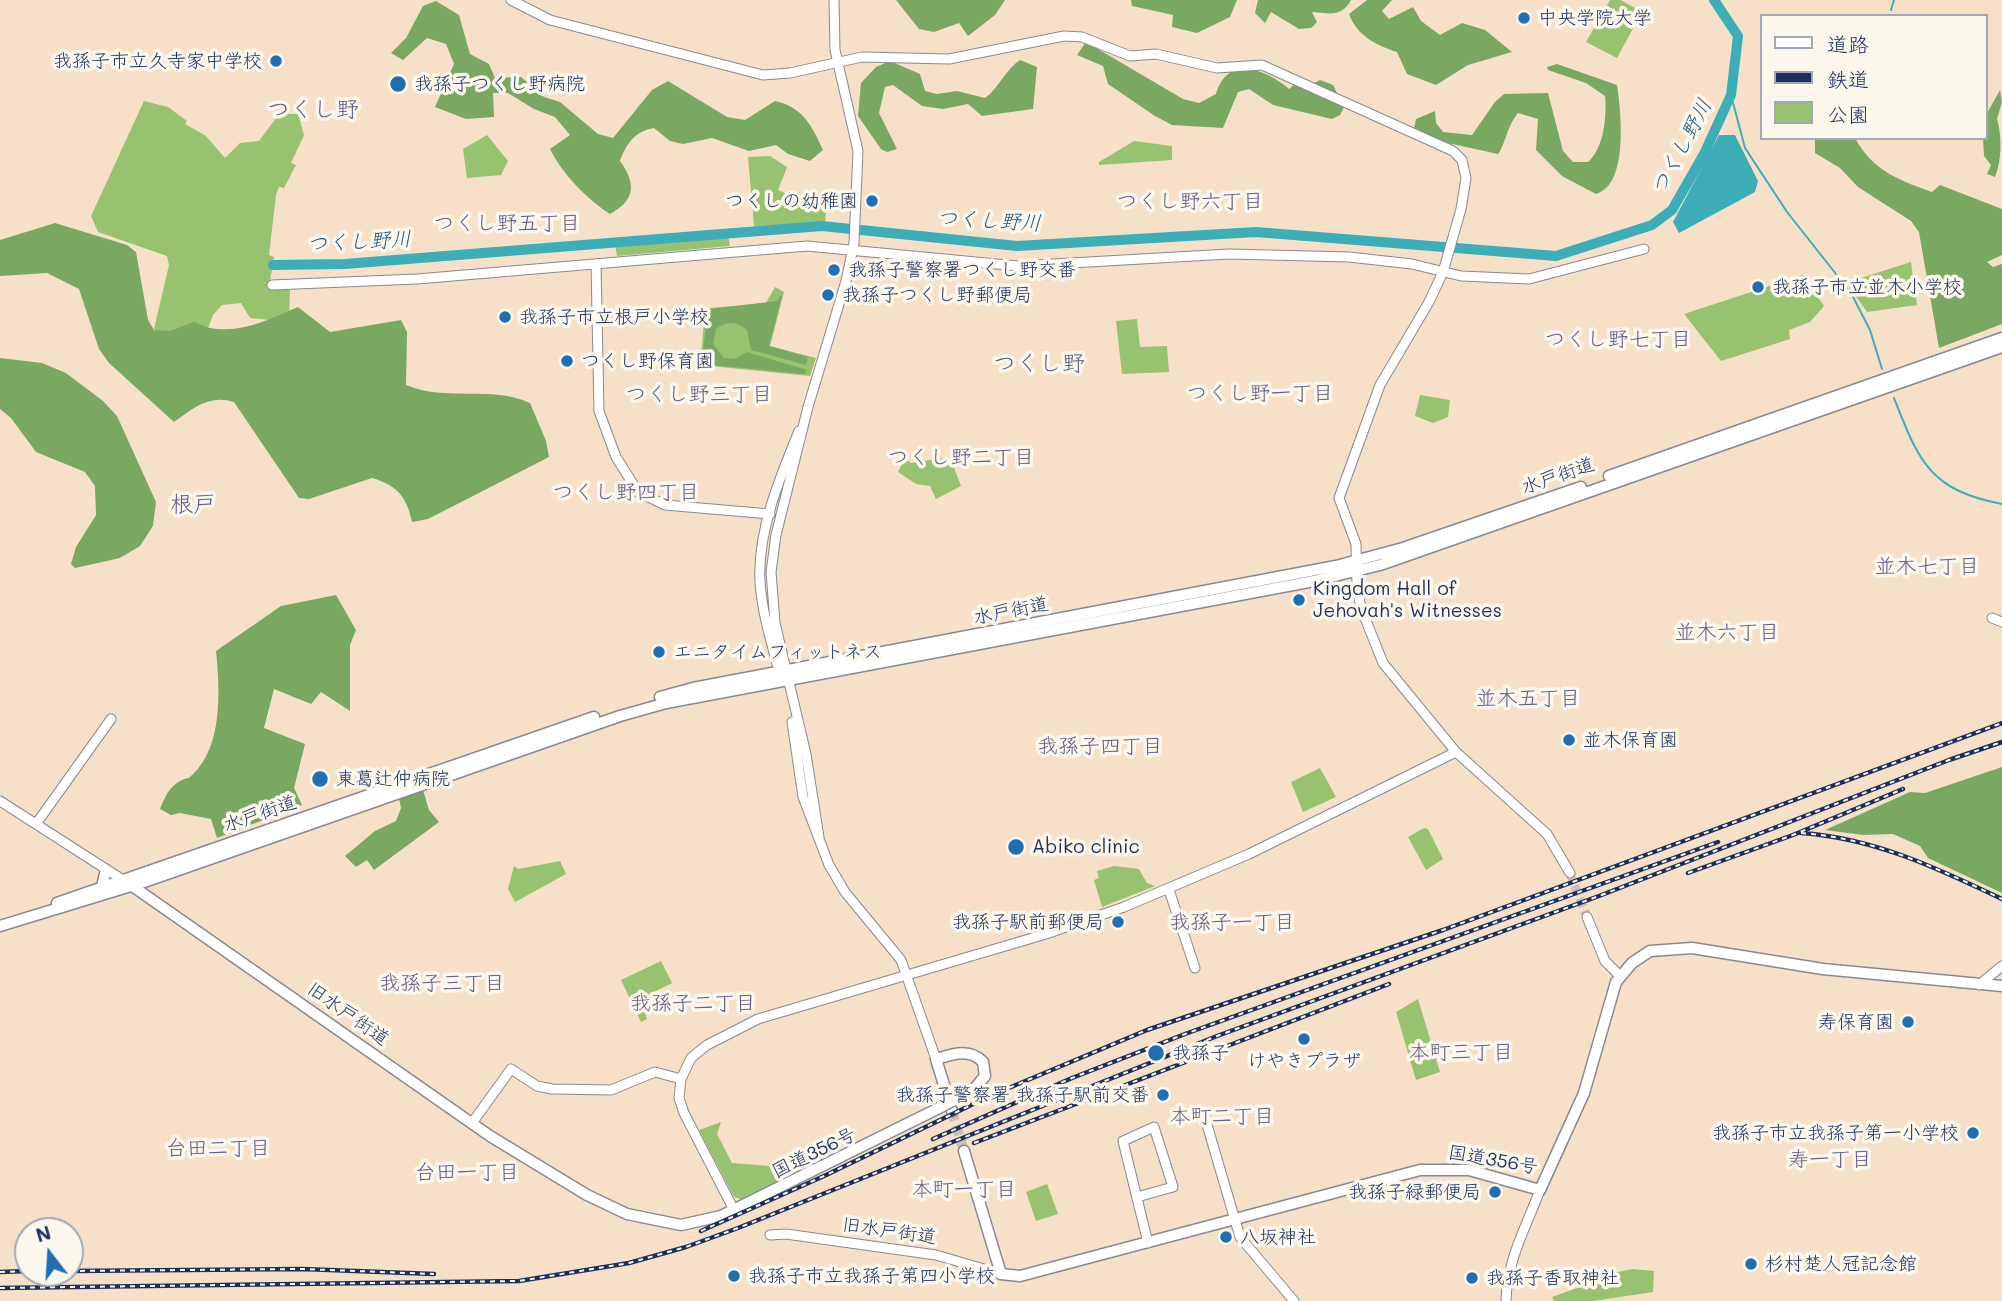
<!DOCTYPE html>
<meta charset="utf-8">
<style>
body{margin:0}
#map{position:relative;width:2002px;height:1301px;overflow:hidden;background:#f6e1c8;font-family:Mali,"Klee One",sans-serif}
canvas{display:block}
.legend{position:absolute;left:1760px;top:14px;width:228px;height:126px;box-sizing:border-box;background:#fbf7ec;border:2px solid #a1a7b3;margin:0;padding:9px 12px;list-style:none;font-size:21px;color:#1b2f5e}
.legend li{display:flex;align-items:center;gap:14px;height:35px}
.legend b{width:35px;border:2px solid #a1a7b3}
.north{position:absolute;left:14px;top:1217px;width:70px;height:70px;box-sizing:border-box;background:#fbf7ec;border:2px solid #a1a7b3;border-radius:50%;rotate:343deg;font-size:19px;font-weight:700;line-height:28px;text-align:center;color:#1b2f5e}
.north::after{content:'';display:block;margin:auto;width:24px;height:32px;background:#1f6fb2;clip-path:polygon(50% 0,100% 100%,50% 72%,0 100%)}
</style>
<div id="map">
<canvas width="2002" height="1301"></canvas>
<ul class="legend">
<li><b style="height:9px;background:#fff"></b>道路</li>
<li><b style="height:9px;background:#1b2f5e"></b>鉄道</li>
<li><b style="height:19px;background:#97c270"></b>公園</li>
</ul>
<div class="north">N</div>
</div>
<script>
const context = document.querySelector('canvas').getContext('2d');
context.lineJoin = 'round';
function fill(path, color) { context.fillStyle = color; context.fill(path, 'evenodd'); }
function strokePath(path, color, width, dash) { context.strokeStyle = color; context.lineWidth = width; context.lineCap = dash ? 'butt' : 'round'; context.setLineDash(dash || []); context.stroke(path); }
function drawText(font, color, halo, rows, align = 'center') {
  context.font = font + ' Mali,"Klee One",sans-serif'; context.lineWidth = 7; context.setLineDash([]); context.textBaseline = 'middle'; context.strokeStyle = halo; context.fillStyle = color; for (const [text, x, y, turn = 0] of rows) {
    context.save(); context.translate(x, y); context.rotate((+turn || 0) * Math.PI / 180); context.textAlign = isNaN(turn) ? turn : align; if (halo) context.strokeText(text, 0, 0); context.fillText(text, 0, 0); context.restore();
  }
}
fill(new Path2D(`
 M1610,0h11l21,12 -25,46 -31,-16z
 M144,101l24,6 19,14 -2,3 21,12 19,22 15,-15 19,-2 20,-27h19l6,21 -13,28 5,2 -12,23 -5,-1 -3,8 -7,60 5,2 -5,30 21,3 -1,32 -39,-4 -9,-15 -19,2 -9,10 -23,60 -36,-46 15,-64 -2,-9 -69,-24 -7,-16z
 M487,135l21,26 -7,14 -34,3 -4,-29z
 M1134,141l38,5v14l-73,5v-3z
 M770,156l17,11 -9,23 48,21 -1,13 -71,2 -6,-69z
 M728,236l2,10 -113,10 -2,-11z
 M1911,262l6,43 -50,7 -22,-31 15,3 1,-6z
 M1803,275l21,31 -14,16 -21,8 1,9 -69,22 -37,-47z
 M775,287l9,5 -14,54 46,12 -6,18 -110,-11 5,-52 5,-5 56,-5z
 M1137,319l3,28 27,-1 2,26 -47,2 -6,-53z
 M1420,395l30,5 -2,17 -15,6 -18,-7z
 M950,457l11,29 -25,13 -6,-13 -14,-2 -18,-12 7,-14 6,5z
 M1320,768l16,29 -33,15 -12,-30z
 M1424,828l4,1 15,30 -17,11 -18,-33z
 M560,861l6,13 -51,28 -7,-13 6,-23 4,3z
 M1114,866l25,3 8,14 8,3 -53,21 -8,-27 5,-2 -2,-7z
 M661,961l11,22 -26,13 5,12 -7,2 3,9 -6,3 -20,-42z
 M1418,999l22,73 -24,8 -20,-68z
 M721,1122l-4,12 15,29 75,6 -64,31 -9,-3 -35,-67z
 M1047,1184l11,30 -22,7 -10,-29z
 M1632,1269l22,2 -1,21 -60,9h-39l-2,-4 28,-10 -2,-6z`), '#97c270');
fill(new Path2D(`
 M896,0h109l-10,15 -27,21 -9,-13 -25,9 -15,-3z
 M1131,0h106l-7,17 -33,16 -25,-6 1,-12 -41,-9z
 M1258,0h93c-10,18 -21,13 -39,12l5,10 -6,6 -12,1 -28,-17 -6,11 -10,-10z
 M1367,0h25l-10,11 7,8 24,-12 8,14 19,14 22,-12 23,7 27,22 -44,13 -32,20 -29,-11 -10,-22c-21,-7 -40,-16 -48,-38z
 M436,1l23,14 11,39 19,10 6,14 26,-1 23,20 16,5 38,32 15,4 39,-48 16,-9 59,36 18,3 30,-19c28,6 37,25 48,49l-13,11 -22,-7 -12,-9 -27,6 -37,-13 -29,6 -13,-3 -16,-13c-19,3 -28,16 -34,33 16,22 16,39 -10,53 -24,-16 -47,-39 -60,-65l20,-14 -15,-18 -21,-8 -26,-16h-15l1,24 -28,2 -31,-12 19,-43 -8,-20 -19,-6 -24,22 -12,-7 15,-15 17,-32z
 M1086,42l97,57 16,4 17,-9c12,-41 51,-24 73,-5l6,-5 13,2 12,-6 13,5 11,22 -4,8 -8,4 -59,-14 -24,-16 -11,3 -15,36 -51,-3 -17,-9 -47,-32 -5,-18 -26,-11z
 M1020,60l17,7 -4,42 -51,7 -14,-12 -25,5 -21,-3 -29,-21 -8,2 -6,26 18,36 -10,3 -6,-3 -23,-33 3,-33 15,-16 14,-6 30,13 5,17 12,3 20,-3 28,7c14,-10 20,-28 35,-38z
 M1557,64l60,21c4,26 12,100 -21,109l-34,-18 -26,-26 2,-31 -20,-6c-11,13 -14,35 -20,41l-55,-12 -29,-13 2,-10 19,-8 1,12 7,9 29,3 23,-33 9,-8 44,-1 15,58 10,11h15c16,-14 19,-46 17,-66l-19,-13 -38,-13 -1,-3z
 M2000,90l2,12 -5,17c5,17 5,41 -2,58l-8,-3 4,-9 -7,-9 -1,-18h3v-23z
 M1815,138h40c18,33 44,42 77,54l8,-7 62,24v46l-15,7 6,5 9,-3v60l-63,24 -20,-116 -8,-11 -53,-34 -18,-19 -25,-15z
 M55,223l72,22 9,7 12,68 6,10 16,1 24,-9c35,18 71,-1 104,-15l32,25 71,-12 6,12 -1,53c40,17 85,0 124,18l16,38 3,16 -121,62 -16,3c-5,-25 -15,-37 -40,-44l-63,21 -10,-1 -65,-96c-24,-8 -41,6 -60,20l-65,-59 -10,-14 -20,-60 -32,-16 -47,3v-36z
 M780,296h2l-13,50 39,11 -2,8 -55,-15 -4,-20c-10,-8 -19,-10 -31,-1l-3,15 11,14 10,1 13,-7 60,18 -2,4 -103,-10 5,-51 3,-4 67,-8z
 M0,358l42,5 24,10 37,28 14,15 39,86 -3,24 -13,20 -20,12 -45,10 -4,-4 5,-17 20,-32 -1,-29 -10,-14 -49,-20 -25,-34 -11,-9z
 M336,595l20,35 -6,15v66l-29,-19 -10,12 -37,-15 -10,39 41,16 -11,44 8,17 -85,33 -6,-19 -31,-6 -9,2 -11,-6c5,-12 9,-23 22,-29 6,-3 5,0 10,-5 31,-28 28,-85 24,-124l65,-45z
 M2002,767v126l-74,-35 -8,-12 -27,-12 -30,1 -38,-5 85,-38 15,1z
 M423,790l6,20 10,12 -65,48 -7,-10 -11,7 -11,-11 30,-25 21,-10 5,-13 -2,-9z`), '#79a862');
fill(new Path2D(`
 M1719,135h16l23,46 -3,11 -76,41 -6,-11z`), '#3dadb8');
strokePath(new Path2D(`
 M1891,10l3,-10
 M1731,95l14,53 42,64 64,81 19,37 12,39
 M1894,398c25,63 35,92 108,106`), '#3dadb8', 2);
strokePath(new Path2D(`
 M273,265l72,-1 477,-38 195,20 239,-14 300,24 96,-31 20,-15 32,-56 27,-59 7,-59 -24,-36`), '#3dadb8', 10);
strokePath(new Path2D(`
 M1570,873l17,44`), '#cabdb3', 9, [9, 4.5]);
strokePath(new Path2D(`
 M952,1111l12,40`), '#cabdb3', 10, [10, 5]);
const secondary = new Path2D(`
 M511,0l39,20 213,55 27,-2 72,-16 87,2 115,-23 18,1 48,19 26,-2 61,14 45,-3 191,86 9,9 4,18 -5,31 -18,63 -14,30 -49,83 -41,113 17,46 1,44 4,20 22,55 73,89 91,82 23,39
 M596,264l3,147 17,46 22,35 27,13 105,9
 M272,285l145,-6 390,-33 211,20 211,-12 120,3 63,7 49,12 68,3 115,-30
 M1992,618l10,4
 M781,678c-8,-30 -19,-64 -21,-96 -3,-50 20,-105 39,-151
 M792,722l11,75 26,68 16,27 56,68 35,99
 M0,801l123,79
 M36,824l75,-105
 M819,837l-13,-83 -31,-131 -4,-51 5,-37 32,-128 38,-126 8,-38 4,-92 -23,-101 -1,-50
 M1169,890l26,78
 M1587,917l18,44 15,15
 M1979,985l23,-19
 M1205,1118l35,119 54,64
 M472,1123l39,-54 26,17 15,3 59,1 44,-18 26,7
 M1137,1197l36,-10 -19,-60 -31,14 25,102
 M734,1210l-50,-97 -5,-15 2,-19 10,-21 16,-13 51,-26 288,-85 78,-27 125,-53 207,-102
 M770,1235l16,-1 150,21 65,19
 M1506,1301c1,-41 20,-74 34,-111`);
const highway = new Path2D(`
 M1609,476l393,-138
 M660,697l33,-9 643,-122 67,-18 178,-61
 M128,883l362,253 97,59 40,19 54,11 40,-9 218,-108
 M102,886l4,-16
 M57,903l537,-186
 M0,926l144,-44 476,-166 46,-13 648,-122 66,-16 622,-218
 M952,1111l-16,-52c17,-5 34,-11 47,3l2,14 -10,12 -17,10
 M964,1151l37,123 19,2 400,-106h49l71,20 44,-97 32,-111 16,-19 18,-12 42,-3 131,21 179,17`);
strokePath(secondary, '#888893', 11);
strokePath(highway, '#888893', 13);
strokePath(secondary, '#fff', 9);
strokePath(highway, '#fff', 10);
const rail = new Path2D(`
 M1801,833c73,5 136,35 201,66
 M1688,873l105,-38 110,-46
 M933,1139l139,-61 113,-44 533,-192
 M974,1143l415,-159
 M701,1231l123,-55 168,-81 155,-65 296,-100 559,-207
 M70,1271l233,-2 131,5
 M0,1272l28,-1
 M0,1288l519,-7 110,-18 57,-16 52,-19 479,-192 382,-140 350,-136 53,-18`);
strokePath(rail, '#1b2f5e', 4.5);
strokePath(rail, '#fbf7ec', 2, [5]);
const highwayBridge = new Path2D(`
 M939,1108l19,-10`);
strokePath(highwayBridge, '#888893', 13, []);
strokePath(highwayBridge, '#fff', 10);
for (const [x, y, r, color] of [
 [1524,18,7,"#1f6fb2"],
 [276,61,7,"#1f6fb2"],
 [398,84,9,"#1f6fb2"],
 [872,201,7,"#1f6fb2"],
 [834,270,7,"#1f6fb2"],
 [1758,287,7,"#1f6fb2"],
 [828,295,7,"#1f6fb2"],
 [505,317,7,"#1f6fb2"],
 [567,361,7,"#1f6fb2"],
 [1299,600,7,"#1f6fb2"],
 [659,652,7,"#1f6fb2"],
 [1569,740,7,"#1f6fb2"],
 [320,779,9,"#1f6fb2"],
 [1016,847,9,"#1f6fb2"],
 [1118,922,7,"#1f6fb2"],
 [1908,1022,7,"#1f6fb2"],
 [1304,1039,7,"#1f6fb2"],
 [1156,1053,9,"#1f6fb2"],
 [1163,1095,7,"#1f6fb2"],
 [1973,1133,7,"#1f6fb2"],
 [1495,1192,7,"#1f6fb2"],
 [1226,1237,7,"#1f6fb2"],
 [1751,1264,7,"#1f6fb2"],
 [734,1276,7,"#1f6fb2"],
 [1472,1278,7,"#1f6fb2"]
]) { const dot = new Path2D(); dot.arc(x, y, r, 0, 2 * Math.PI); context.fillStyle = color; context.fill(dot); strokePath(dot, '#fbf7ec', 2.5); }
drawText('19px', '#1b2f5e', '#fbf7ec', [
 ["中央学院大学",1538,18],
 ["我孫子市立久寺家中学校",262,61,"right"],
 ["我孫子つくし野病院",414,84],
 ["つくしの幼稚園",858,201,"right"],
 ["我孫子警察署つくし野交番",848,270],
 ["我孫子市立並木小学校",1772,287],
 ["我孫子つくし野郵便局",842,295],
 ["我孫子市立根戸小学校",519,317],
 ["つくし野保育園",581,361],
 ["Kingdom Hall of",1313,589],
 ["Jehovah's Witnesses",1313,611],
 ["エニタイムフィットネス",673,652],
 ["並木保育園",1583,740],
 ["東葛辻仲病院",336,779],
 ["Abiko clinic",1032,847],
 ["我孫子駅前郵便局",1104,922,"right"],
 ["寿保育園",1894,1022,"right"],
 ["我孫子",1172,1053],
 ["けやきプラザ",1304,1061,"center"],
 ["我孫子警察署 我孫子駅前交番",1149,1095,"right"],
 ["我孫子市立我孫子第一小学校",1959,1133,"right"],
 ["我孫子緑郵便局",1481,1192,"right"],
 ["八坂神社",1240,1237],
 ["杉村楚人冠記念館",1765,1264],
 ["我孫子市立我孫子第四小学校",748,1276],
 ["我孫子香取神社",1486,1278]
], 'left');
drawText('19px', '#1b2f5e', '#fbf7ec', [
 ["水戸街道",1558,476,-19],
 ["水戸街道",1011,611,-11],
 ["水戸街道",260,814,-19],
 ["旧水戸街道",348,1014,35],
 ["国道356号",814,1153,-26],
 ["国道356号",1493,1160,10],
 ["旧水戸街道",889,1231,8]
]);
drawText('italic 21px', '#275b7e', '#fbf7ec', [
 ["つくし野川",1682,147,-62],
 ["つくし野川",989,221,3],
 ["つくし野川",359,242,-3]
]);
drawText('21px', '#605b84', '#fbf7ec', [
 ["つくし野六丁目",1190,202],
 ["つくし野五丁目",507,224],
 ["つくし野七丁目",1618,340],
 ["つくし野一丁目",1260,394],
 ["つくし野三丁目",699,395],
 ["つくし野二丁目",961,458],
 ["つくし野四丁目",626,493],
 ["並木七丁目",1927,567],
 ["並木六丁目",1727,633],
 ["並木五丁目",1528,699],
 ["我孫子四丁目",1100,747],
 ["我孫子一丁目",1232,923],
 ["我孫子三丁目",442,984],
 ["我孫子二丁目",693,1004],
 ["本町三丁目",1461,1053],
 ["本町二丁目",1222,1117],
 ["台田二丁目",218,1149],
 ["寿一丁目",1830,1160],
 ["台田一丁目",467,1173],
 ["本町一丁目",964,1190]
]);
drawText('23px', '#605b84', '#fbf7ec', [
 ["つくし野",313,110],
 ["つくし野",1039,364],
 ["根戸",193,505]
]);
</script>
